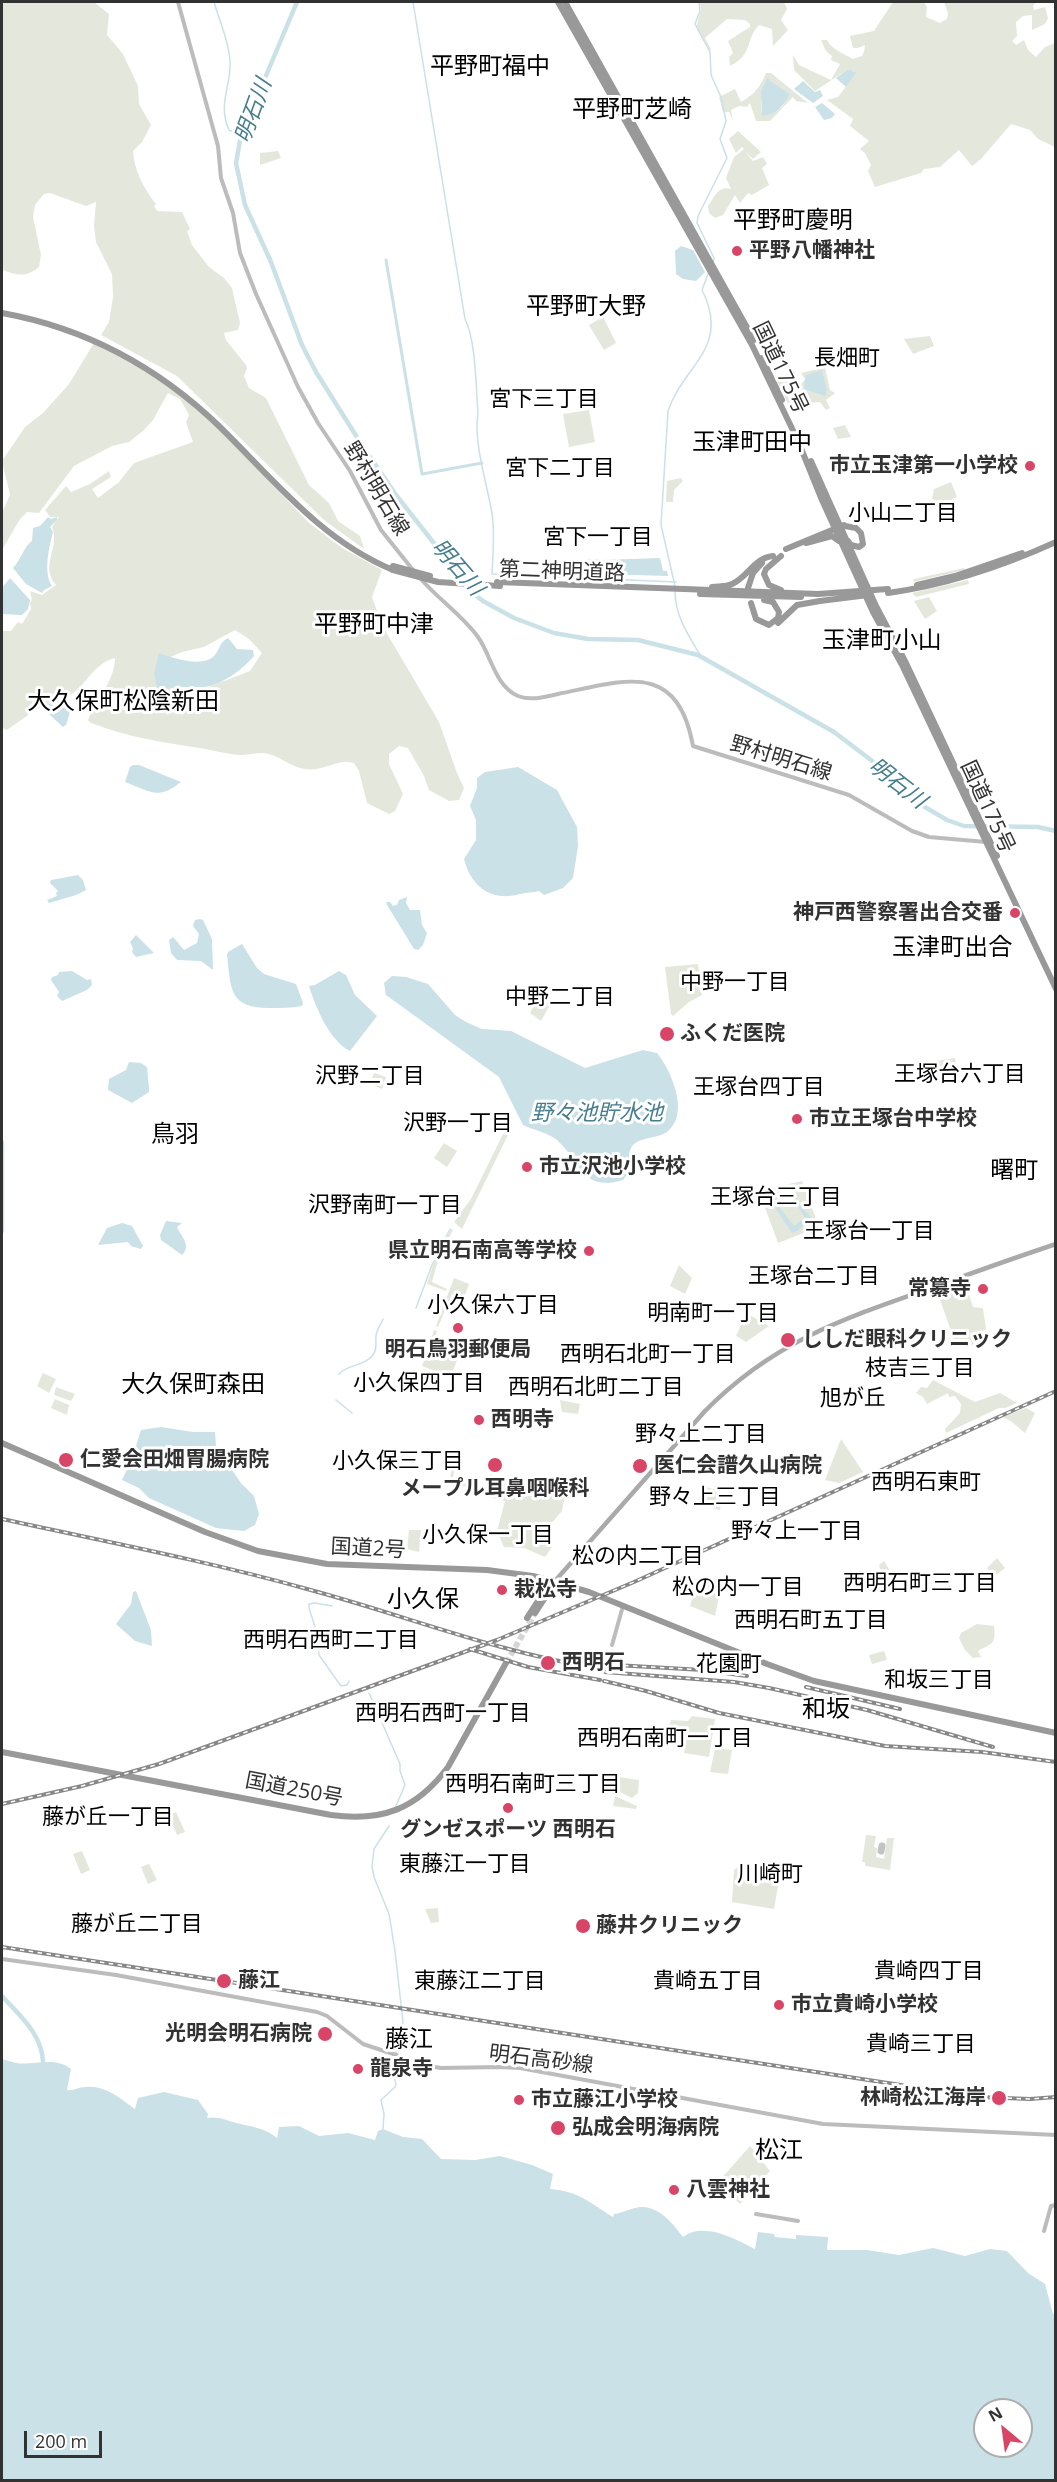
<!DOCTYPE html>
<meta charset="utf-8">
<style>
body{margin:0}
#map{position:relative;width:1057px;height:2482px;overflow:hidden;background:#fff;font-family:"Open Sans",sans-serif}
canvas{display:block}
.frame{position:absolute;inset:0;border:3px solid #323232;pointer-events:none}
.north{position:absolute;left:973px;top:2398px;width:60px;height:60px;box-sizing:border-box;background:#fff;border:2px solid #adadad;border-radius:50%;rotate:331deg;font-size:16px;font-weight:700;line-height:24px;text-align:center;color:#323232}
.north::after{content:'';display:block;margin:auto;width:21px;height:27px;background:#d84567;clip-path:polygon(50% 0,100% 100%,50% 72%,0 100%)}
.scale{position:absolute;left:24px;top:2431px;width:78px;height:27px;box-sizing:border-box;border:3px solid #323232;border-top:0;padding-left:8px;font-size:18px;line-height:21px;white-space:nowrap;color:#323232;-webkit-text-stroke:4px #fff;paint-order:stroke}
</style>
<div id="map">
<canvas width="1057" height="2482"></canvas>
<div class="frame"></div>
<div class="north">N</div>
<div class="scale">200 m</div>
</div>
<script>
const context = document.querySelector('canvas').getContext('2d');
context.lineJoin = 'round';
function fill(path, color) { context.fillStyle = color; context.fill(path, 'evenodd'); }
function strokePath(path, color, width, dash) { context.strokeStyle = color; context.lineWidth = width; context.lineCap = dash ? 'butt' : 'round'; context.setLineDash(dash || []); context.stroke(path); }
function drawText(font, color, halo, rows, align = 'center') {
  context.font = font + ' "Open Sans","Noto Sans JP",sans-serif'; context.lineWidth = 6; context.setLineDash([]); context.textBaseline = 'middle'; context.strokeStyle = halo; context.fillStyle = color; for (const [text, x, y, turn = 0] of rows) {
    context.save(); context.translate(x, y); context.rotate((+turn || 0) * Math.PI / 180); context.textAlign = isNaN(turn) ? turn : align; if (halo) context.strokeText(text, 0, 0); context.fillText(text, 0, 0); context.restore();
  }
}
fill(new Path2D(`
 M2,2h92l15,12 -2,21 16,19 15,32 1,18 12,21 -9,17 -9,9c1,19 11,38 23,53l-2,2 3,5 25,1 8,17 -3,2 5,14 17,22 15,11 8,10 8,35 -2,7 -14,3 2,7 20,25 1,3 -3,8 5,12 17,10 43,87 20,18 9,18 22,15 4,13 -40,-29 -147,-144 -76,-41 8,-13 4,-25 -1,-23 -16,-32 -2,-16 2,-24 -10,4 -36,-13 -6,1 -5,6 -4,5 -2,12 8,38 -2,12c-13,11 -22,8 -37,3z
 M700,2h84l3,7 -6,11 7,10 -15,16 -1,-17 -13,-4c-14,14 -5,29 -29,41l-1,-9 4,-4 -5,-12 22,-14v-3l-5,-4 -18,-1 -22,19 6,11 -2,2 -13,-24 5,-17z
 M893,2h31l3,5 -1,10 14,6 7,-4 1,-6 -4,-11h92l-3,4 1,4 11,-3 3,11 -3,6 -13,6v-15l-9,1 -7,6 1,14 -5,5 4,4 8,-5 4,10 8,7 9,-10 10,-4v104l-17,-8 -8,-9 -19,-6 -30,35 -9,7 -13,-16 -19,17 -16,2 -3,4 -46,14 -7,-16 3,-6 -6,-12 -5,-4 9,-8 -19,-15 3,-7 -26,-19 11,-3 19,-25h-4l-1,-2h-5l-32,21 -21,-21 -1,-15 6,10 32,15 9,-16 -9,-4 1,-4 -6,-5 -5,-11h6c5,10 16,13 26,19l9,-3 2,-4 1,-7 -7,3h-5l-3,-12 24,-5z
 M766,73h5l37,30 -12,-2 -3,-4 -23,24h-14l-6,-18 -3,4 -8,-1 -8,4 2,10 -4,-8h-6l-4,-15 16,-8 6,13c13,-7 20,-16 25,-29zM767,81l23,13 -8,13 -20,9 -1,-15z
 M738,131l23,21 -8,7 -9,-9 9,11 10,-4 4,7 -5,4 7,17 -17,10 -4,-2 -8,10 -5,-8 -12,20 -8,3 -6,-5 -1,-7c6,-9 11,-21 23,-17l-5,-11 8,-21 10,-8 -2,-2 -6,6 -7,-14z
 M278,151l3,7 -21,7v-12z
 M603,317l13,26 -12,7 -15,-25z
 M930,336l4,10 -21,8 -9,-15z
 M94,343l71,38 48,41 95,100 34,26 40,22 -10,27 10,28 57,97 18,51 7,15 -5,12 -10,1 -20,-11 -5,-14 -16,-28 -9,-2 -10,8v10l14,30 -8,17 -6,3 -22,-11 -8,-32 -5,-8c-17,-5 -31,9 -49,6 -16,-2 -26,-15 -42,-16 -8,0 -16,2 -23,2 -14,-1 -28,-5 -41,-7 -38,-6 -72,-11 -108,-25l-3,-3c8,-20 27,-40 27,-62 -19,5 -26,21 -39,33 -11,10 -26,10 -38,18 -11,6 -21,14 -31,21l-5,-2 1,-97h8l7,-9 4,2 9,-15 -1,-6 2,-3 -2,-9 12,4 14,-10c-17,-19 5,-39 -4,-58l7,-10h-9l-5,-7 21,-24 5,6 19,-8 19,-13 2,6 -19,12 6,9 21,-16 15,-19 59,-21 -7,-20 3,-7 -9,-16 -12,-6 -15,27 -9,10 -15,12 -17,4 -38,20 -35,47 -12,-1 -7,7 -18,31v-38l8,-17 -8,-34 23,-34 18,-14 26,-29zM235,630l14,9 13,14 -12,18 -44,17 -23,1 -14,-10 -3,-20 16,-7 22,-5z
 M825,367l5,23 5,3 -9,7 4,8 -4,2 -6,-8 -13,1 -2,-3 -7,-2 -9,8 -14,-29 23,1v6l3,1 4,-6 -4,-6z
 M589,410l6,32 -26,5 -6,-33z
 M845,425l6,12 -13,2 -5,-11z
 M681,478l2,3 -9,9 -1,12h-7l1,-21z
 M951,482l6,15 -6,3 2,7 -3,7 -9,-4 -3,-9 -6,-2 2,-10z
 M599,559l2,14 -40,-1 -1,-11z
 M964,568l1,2 -52,12 1,-3z
 M968,580l1,4 -53,13 -4,-4z
 M929,597l8,14 -12,8 -11,-18z
 M698,964l4,31 -13,7 -16,14 -2,-2 -6,-47z
 M546,989l5,14 -10,18 -11,-8 11,-22z
 M955,1058l2,13 -39,5 -1,-12z
 M374,1073l12,4 -4,12 -12,-5z
 M503,1134l5,1 -46,94 -8,-7 17,-23z
 M444,1143l13,8 -10,16 -13,-9z
 M802,1181l17,46 -41,16 -18,-49 25,-9z
 M451,1229l2,1 -16,34 -5,18 15,7 -1,2 -19,-7 7,-22z
 M679,1265l13,13 -7,16 -15,-8z
 M454,1278l15,6 -5,14 -12,-4 -14,33 -2,-1z
 M966,1286l7,21 10,1 3,21 -8,5h3l1,5 5,-1 1,4 -16,4 -1,-6 -16,2 -16,-45z
 M746,1313l23,13 -23,16 -10,-6z
 M434,1330l3,1 -6,18 26,11 -6,17 -29,-11z
 M43,1373l13,6 -7,14 -12,-7z
 M933,1380l42,22 25,-9 17,10 -12,5h-6l-53,25 -1,-4 15,-16 1,-9 -6,-8 -6,1 -1,-4 -21,11 -4,-7 -7,-4 5,-6 6,1z
 M56,1387l19,7 -4,7 -17,-6z
 M55,1399l14,6 -2,10 -16,-7z
 M560,1400l20,4 -2,10 -16,-2z
 M1026,1408l9,5 -10,20 -13,-11 -9,-5z
 M841,1439l22,33 -24,11 -14,-3z
 M453,1456l3,1 -3,21 27,13v2l-30,-13z
 M490,1474l75,22 -3,15 -14,16 1,16 3,4 -7,10 -21,-9 -20,-1 -7,-16 8,-30 -20,-5z
 M703,1486l20,6 -3,18 -23,-6z
 M409,1530h12l-2,22 -12,-3z
 M997,1558l8,10 -10,8 -8,-8z
 M884,1561l11,18 -11,5 -5,-19z
 M697,1580l24,7 -6,29 -25,-10z
 M977,1624l17,2c2,18 -1,17 -16,25l3,6 -8,1 -8,-8 -6,-12 2,-5z
 M884,1651l3,9 -15,4 -3,-9z
 M692,1716l23,3 -6,38 -25,-4 2,-16 -19,-2 4,-15 17,1z
 M715,1748l17,2 -4,24 -18,-2z
 M619,1777l20,3 -1,13 -6,5 -16,-8z
 M615,1796l22,10 -1,3 -23,-3z
 M176,1812l9,20 -8,3 -8,-20z
 M866,1835l10,1 -2,11 3,1 -1,9 8,2 3,-21h7l-4,32 -25,-4v-4h-3z
 M82,1851l8,19 -9,4 -8,-20z
 M149,1864l8,16 -9,4 -7,-17z
 M741,1865l40,5 -7,39 -42,-7 2,-32z
 M438,1908l1,14 -8,1 -6,-14z
 M750,2146l20,25 -30,33 -21,-20v-3z`), '#e4e8dc');
fill(new Path2D(`
 M847,70h5l1,2h4l-11,15 -10,-9z
 M768,77l2,4 20,13c-5,11 -16,22 -28,22l-1,-25z
 M803,81l12,11 5,-2 3,6 -10,7 -19,-14z
 M822,103l13,11 -3,4 -8,2 -9,-13z
 M681,246l12,4 12,22 -9,9 -13,-2 -7,-5 -1,-23z
 M822,370l5,20 -2,6 -21,-7 2,-14z
 M48,517l3,2 6,-2v3l-7,7 3,5c-4,15 -10,41 -1,54l-8,4 -2,3 -16,-9 -13,-16c7,-7 12,-23 19,-27l1,-13 7,-2z
 M660,558l3,13h4l1,5 -66,-2v-14z
 M10,578l20,22 -2,9 -6,6 -20,-1v-26z
 M228,638l9,11 16,1 1,6c-11,13 -34,31 -52,31 -15,1 -27,-2 -42,4l-3,-1 -3,-17 5,-20c14,5 43,15 55,3 6,-6 5,-14 14,-18z
 M63,701l8,8 -5,16 -3,2 -13,-12 -5,-9 8,-4z
 M133,765h6l42,17c-24,19 -31,9 -56,0l5,-15z
 M518,767l39,23 20,37 1,19 -5,32 -10,10 -19,7 -5,-4c-6,2 -12,1 -19,3 -28,8 -49,-7 -56,-35l12,-19v-20l-6,-14 7,-18v-10l8,-6z
 M78,875l5,5 3,10 -10,5 -27,8 -2,-3 10,-4 -1,-3 2,-2 -8,-8 1,-3z
 M407,897l-1,6 4,7h10l2,15 5,8 -4,12 -5,5 -4,-1 -27,-44 -1,-3h4l3,4 4,-1 2,-5z
 M200,919l3,1 9,19 1,31 -12,-9 -24,-1 -6,-7 -2,-13 4,-3 11,13 13,-7 2,-9 -6,-8 2,-6z
 M136,935l18,18 -18,4 -4,-5 1,-4 -3,-6z
 M242,944l15,24 7,6 32,10 7,19 -1,3c-11,2 -22,2 -33,2 -40,0 -38,-19 -42,-53l1,-3z
 M72,971l15,9 4,-1 1,6 -5,5 -25,11 -5,-5 2,-4 -8,-12 1,-3 6,-2 1,-3z
 M339,971l7,4 9,20 22,21 -27,35c-21,-11 -34,-43 -41,-65l6,-1z
 M392,976l14,1 22,7 27,31 11,7 16,7 29,2 74,37 58,-18 14,3c14,17 33,60 11,78 -9,8 -26,5 -35,14 -8,9 0,25 -10,35 -42,12 -41,-17 -66,-40 -8,-7 -24,-10 -34,-15l-24,-48 -113,-82 -2,-12z
 M129,1062l12,1 6,4 2,22v3l-17,11 -24,-13 1,-11 17,-9z
 M792,1194l5,4 6,11 9,9 -15,13 -5,2 -17,-25 4,-10zM787,1198l7,2 11,18 -11,8 -14,-18 1,-5z
 M166,1221l16,2 -5,4c4,9 15,19 5,28l-21,-15 -1,-5z
 M122,1223l10,3 11,20 -2,3 -10,-3 -3,-4 -30,3 9,-17z
 M161,1427l32,5h22l1,15 25,36 13,13 5,18 -4,11 -11,6 -28,-3 -67,-30 -10,-10 -17,-8 10,-21 9,-29z
 M136,1591l15,39 1,16 -17,-5 -19,-17 15,-20 2,-12z
 M2,2059c4,1 9,3 14,4 17,3 39,-7 55,6l-4,21c6,1 12,-3 19,-3 19,-2 35,12 49,22l3,-11 26,-6 34,8 10,14 -1,4c12,-2 18,2 29,5 16,4 27,4 41,15l2,-11 20,-1 20,10 29,-3 27,7 3,-9 5,-2 20,8 19,2 19,20 34,1 25,-4 32,9 21,9 -3,15c29,2 40,14 63,28l1,-3c10,-1 18,-7 28,-7 18,0 32,18 41,30 20,-16 53,2 72,12l3,-17 16,2 1,3 21,2v-4l32,2 -1,13h40l32,5 34,-7 32,8 25,-7 17,2 21,22 17,11 8,30 2,1v165h-1053zM985,2410h36v36h-36z`), '#cae1e7');
strokePath(new Path2D(`
 M214,2c5,18 15,39 16,59 2,23 -13,43 -1,69l12,5
 M413,2l52,317c11,21 11,70 13,95 -5,26 9,70 14,99 3,20 1,41 0,61l184,8
 M699,2l1,9 -5,13 15,28 1,23 10,22 5,24 -6,18 7,19 -29,58 -1,7 17,35 -1,4
 M675,586l-14,-61 7,-114c16,-47 63,-63 34,-121l6,-16
 M675,591c0,26 14,45 27,67
 M416,1308l16,-43 18,-36
 M339,1374c9,-10 26,-8 34,-19 5,-7 2,-11 3,-19 0,-5 5,-12 7,-17
 M336,1400l16,13
 M332,1606l-17,-3 -6,1v4l7,22 3,25 22,31 6,-1 2,-4
 M369,1693l31,71v7l5,14 -10,23
 M389,1826l-15,23 -2,17 2,11 15,37 6,37 8,71 -7,31
 M383,2129l1,-15 -3,-14 14,-13 1,-3 -4,-13 3,-13`), '#cae1e7', 1.5);
strokePath(new Path2D(`
 M386,260l36,214 60,-11`), '#cae1e7', 3);
strokePath(new Path2D(`
 M297,2l-56,133 -5,28 9,42 26,57 31,83 14,27 44,70 36,53 78,99 9,7 31,17 40,15 34,6 50,1 60,15 136,77 37,28 47,43 29,17 17,6 74,1 18,4
 M2,1142v89
 M2,1996c18,20 40,38 41,66`), '#cae1e7', 4.5);
strokePath(new Path2D(`
 M881,1851l1,-5`), '#c3c3c3', 7);
strokePath(new Path2D(`
 M506,1663l28,-48`), '#d6d6d6', 6, [6, 3]);
strokePath(new Path2D(`
 M178,2l40,144 3,32 12,35 7,40 16,41 42,93 20,36 32,48 31,59 32,40
 M420,578c18,21 42,37 58,59 13,18 17,49 40,59 13,5 27,1 40,-2 65,-13 119,-35 135,52l156,49 63,36 17,6 57,5
 M612,1645l11,-39
 M2,1959l114,16 201,37 10,4 36,28 66,22 12,2 59,-1 20,1 303,56 233,11
 M756,2214l42,7
 M1044,2231l7,-25 5,-1`), '#bcbcbc', 4);
strokePath(new Path2D(`
 M555,1581l150,-170c68,-69 137,-92 226,-123 41,-15 83,-30 125,-44`), '#aaa', 4.5);
strokePath(new Path2D(`
 M558,2l194,343 46,96 24,59 51,112 29,53 154,324
 M565,2l189,338
 M2,313c83,15 157,55 218,114 54,53 101,113 173,143
 M762,358l20,42
 M811,461l65,145 30,57 91,193
 M845,526l11,2 5,5 2,11 -4,3 -8,-2 -3,-4
 M806,543l26,-7 7,5
 M781,556l-15,13 -2,5 5,11 12,5
 M497,582l321,12
 M917,585l38,-9 67,-23
 M712,587c7,-1 14,0 20,-3 16,-7 22,-26 41,-28
 M748,588l5,-15 9,-10
 M888,593c59,-8 113,-26 168,-51
 M700,594l101,3
 M751,603l5,16 13,6 9,-7 1,-6 -6,-10 -9,-2
 M778,623l19,-18 23,-4
 M2,1443l203,89 53,19 69,13 160,6 46,6 56,16 178,72 47,17 242,52
 M535,1613l20,-31
 M527,1618l22,-34 6,-3
 M2,1752l329,63c51,7 86,-6 117,-48l58,-104`), '#999', 6);
const rail = new Path2D(`
 M2,1519c101,22 205,42 305,70 97,26 189,63 289,79
 M470,1649l58,18 72,13
 M615,1665l88,5 44,6
 M605,1672l129,10 35,6 98,22 126,37
 M604,1681l42,10 73,22 166,33 97,6 74,10
 M806,1687l94,22
 M804,1705l10,5
 M2,1804l80,-18 77,-22 338,-124 137,-58 422,-191
 M2,1947l977,150 51,2 26,-2`);
strokePath(rail, '#878787', 4);
strokePath(rail, '#fff', 1.5, [4.5]);
strokePath(new Path2D(`
 M786,549l58,-24
 M393,566l37,10
 M393,570l45,12 62,4
 M818,594l70,-5
 M820,601l48,-6`), '#999', 6);
for (const [x, y, r, color] of [
 [737,251,6,"#d84567"],
 [1030,466,6,"#d84567"],
 [1015,913,6,"#d84567"],
 [667,1034,8,"#d84567"],
 [797,1119,6,"#d84567"],
 [527,1167,6,"#d84567"],
 [589,1251,6,"#d84567"],
 [983,1289,6,"#d84567"],
 [458,1328,6,"#d84567"],
 [788,1340,8,"#d84567"],
 [479,1420,6,"#d84567"],
 [66,1460,8,"#d84567"],
 [495,1465,8,"#d84567"],
 [640,1466,8,"#d84567"],
 [502,1590,6,"#d84567"],
 [548,1663,8,"#d84567"],
 [508,1808,6,"#d84567"],
 [583,1926,8,"#d84567"],
 [224,1981,8,"#d84567"],
 [779,2005,6,"#d84567"],
 [325,2034,8,"#d84567"],
 [358,2069,6,"#d84567"],
 [999,2098,8,"#d84567"],
 [519,2100,6,"#d84567"],
 [558,2128,8,"#d84567"],
 [674,2190,6,"#d84567"]
]) { const dot = new Path2D(); dot.arc(x, y, r, 0, 2 * Math.PI); context.fillStyle = color; context.fill(dot); strokePath(dot, '#fff', 2); }
drawText('bold 21px', '#323232', '#fff', [
 ["平野八幡神社",749,251],
 ["市立玉津第一小学校",1018,466,"right"],
 ["神戸西警察署出合交番",1003,913,"right"],
 ["ふくだ医院",680,1034],
 ["市立王塚台中学校",809,1119],
 ["市立沢池小学校",539,1167],
 ["県立明石南高等学校",577,1251,"right"],
 ["常纂寺",971,1289,"right"],
 ["ししだ眼科クリニック",802,1340],
 ["明石鳥羽郵便局",458,1350,"center"],
 ["西明寺",491,1420],
 ["仁愛会田畑胃腸病院",80,1460],
 ["医仁会譜久山病院",654,1466],
 ["メープル耳鼻咽喉科",495,1489,"center"],
 ["栽松寺",514,1590],
 ["西明石",562,1663],
 ["グンゼスポーツ 西明石",508,1830,"center"],
 ["藤井クリニック",596,1926],
 ["藤江",238,1981],
 ["市立貴崎小学校",791,2005],
 ["光明会明石病院",312,2034,"right"],
 ["龍泉寺",370,2069],
 ["林崎松江海岸",986,2098,"right"],
 ["市立藤江小学校",531,2100],
 ["弘成会明海病院",572,2128],
 ["八雲神社",686,2190]
], 'left');
drawText('21px', '#323232', '#fff', [
 ["国道175号",780,368,64],
 ["野村明石線",376,489,59],
 ["第二神明道路",562,572,2],
 ["野村明石線",781,759,17],
 ["国道175号",987,807,65],
 ["国道2号",368,1549,3],
 ["国道250号",294,1790,11],
 ["明石高砂線",541,2060,7]
]);
drawText('italic 22px', '#457e8f', '#fff', [
 ["明石川",254,111,-70],
 ["明石川",457,568,49],
 ["明石川",897,784,38],
 ["野々池貯水池",597,1114]
]);
drawText('22px', '#000', '#fff', [
 ["長畑町",847,359],
 ["宮下三丁目",544,400],
 ["宮下二丁目",560,469],
 ["小山二丁目",903,514],
 ["宮下一丁目",598,538],
 ["中野一丁目",735,983],
 ["中野二丁目",560,998],
 ["王塚台六丁目",960,1075],
 ["沢野二丁目",370,1077],
 ["王塚台四丁目",759,1088],
 ["沢野一丁目",458,1124],
 ["王塚台三丁目",776,1198],
 ["沢野南町一丁目",385,1206],
 ["王塚台一丁目",869,1232],
 ["王塚台二丁目",814,1277],
 ["小久保六丁目",493,1306],
 ["明南町一丁目",713,1314],
 ["西明石北町一丁目",648,1355],
 ["枝吉三丁目",920,1369],
 ["小久保四丁目",419,1384],
 ["西明石北町二丁目",596,1388],
 ["旭が丘",853,1399],
 ["野々上二丁目",701,1435],
 ["小久保三丁目",398,1462],
 ["西明石東町",926,1483],
 ["野々上三丁目",715,1498],
 ["野々上一丁目",797,1532],
 ["小久保一丁目",488,1536],
 ["松の内二丁目",638,1557],
 ["西明石町三丁目",920,1584],
 ["松の内一丁目",738,1588],
 ["西明石町五丁目",811,1621],
 ["西明石西町二丁目",331,1641],
 ["花園町",729,1665],
 ["和坂三丁目",939,1681],
 ["西明石西町一丁目",443,1714],
 ["西明石南町一丁目",665,1739],
 ["西明石南町三丁目",533,1785],
 ["藤が丘一丁目",108,1818],
 ["東藤江一丁目",465,1865],
 ["川崎町",770,1875],
 ["藤が丘二丁目",137,1925],
 ["貴崎四丁目",929,1972],
 ["東藤江二丁目",480,1982],
 ["貴崎五丁目",708,1982],
 ["貴崎三丁目",921,2045]
]);
drawText('24px', '#000', '#fff', [
 ["平野町福中",490,67],
 ["平野町芝崎",632,110],
 ["平野町慶明",793,221],
 ["平野町大野",586,307],
 ["玉津町田中",752,443],
 ["平野町中津",374,625],
 ["玉津町小山",882,641],
 ["大久保町松陰新田",123,702],
 ["玉津町出合",952,948],
 ["鳥羽",175,1135],
 ["曙町",1014,1171],
 ["大久保町森田",193,1385],
 ["小久保",423,1600],
 ["和坂",826,1710],
 ["藤江",409,2040],
 ["松江",779,2151]
]);
</script>
